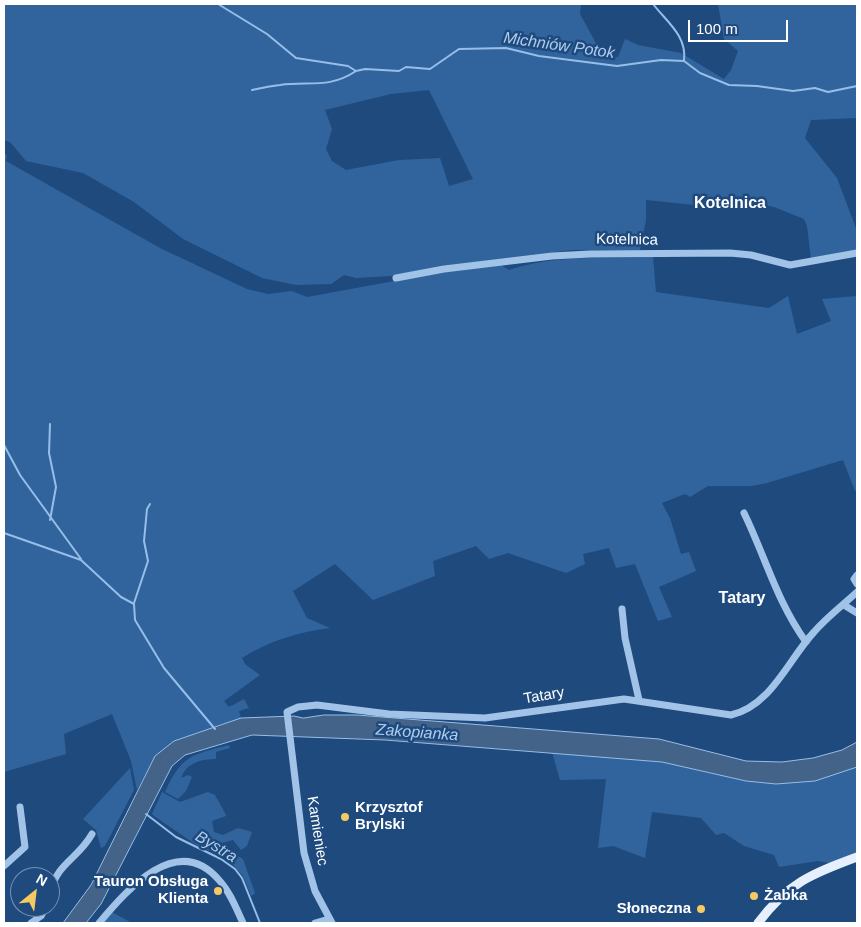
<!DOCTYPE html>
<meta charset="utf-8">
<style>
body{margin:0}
#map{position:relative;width:861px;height:927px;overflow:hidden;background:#1f4a7e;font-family:Helvetica,sans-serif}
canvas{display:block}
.frame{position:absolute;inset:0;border:5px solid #fff;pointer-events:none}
.north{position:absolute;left:10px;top:867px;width:50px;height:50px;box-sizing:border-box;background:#1f4a7e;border:1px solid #7992b2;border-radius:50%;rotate:29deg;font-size:14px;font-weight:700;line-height:20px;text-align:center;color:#fff}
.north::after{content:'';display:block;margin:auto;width:18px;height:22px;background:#f6c962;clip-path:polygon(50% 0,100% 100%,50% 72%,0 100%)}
.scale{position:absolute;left:688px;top:20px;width:100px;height:22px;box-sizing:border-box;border:2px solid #fff;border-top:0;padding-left:6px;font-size:15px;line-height:18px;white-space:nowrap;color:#fff;-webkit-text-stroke:4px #1f4a7e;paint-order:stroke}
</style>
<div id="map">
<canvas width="861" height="927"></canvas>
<div class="frame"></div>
<div class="north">N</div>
<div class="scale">100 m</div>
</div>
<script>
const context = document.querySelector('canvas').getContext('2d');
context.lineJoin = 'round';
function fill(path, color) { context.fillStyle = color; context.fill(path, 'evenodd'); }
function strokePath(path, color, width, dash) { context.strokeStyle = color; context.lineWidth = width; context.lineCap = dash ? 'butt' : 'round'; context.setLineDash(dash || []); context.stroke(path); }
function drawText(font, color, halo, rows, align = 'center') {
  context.font = font + ' Helvetica,sans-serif'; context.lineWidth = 5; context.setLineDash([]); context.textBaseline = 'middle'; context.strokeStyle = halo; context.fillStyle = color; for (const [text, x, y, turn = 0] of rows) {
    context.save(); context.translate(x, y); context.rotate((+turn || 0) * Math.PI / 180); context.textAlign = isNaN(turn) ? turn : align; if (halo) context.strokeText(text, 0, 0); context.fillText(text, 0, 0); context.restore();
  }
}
fill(new Path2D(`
 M4,4h577l-1,10 23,42 15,1 7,-18 13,6 43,8 43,26 7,-9 7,-19 -14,-12 -6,-35h139v114l-46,2 -6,18 32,40 20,53v19l-46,9 -4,-33 -3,-7 -30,-12 -33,-6 -46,4 -49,-5v20l-6,30h-68l-132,16 -49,10 -35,2 -12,-3 -13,9 -35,1 -34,-7 -79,-39 -49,-37 -51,-29 -57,-12 -16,-19 -6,-2zM429,90l44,89 -24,7 -9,-28 -41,2 -53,10 -14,-9 -6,-12 6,-20 -7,-19 66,-16z
 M4,154l3,1 -1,6 154,87 87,41 21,5 24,-3 15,6 142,-26 52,-6 8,5c48,-16 95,-11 144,-13l3,35 113,16 19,-12 9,38 34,-13 -9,-22 35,-3v193l-2,2 -12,-31 -76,23 -15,3h-44l-18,11 -5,-3 -23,9 8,15 11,36 8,-2 7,19 -37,16 13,30 -14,4 -23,-57 -19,4 -7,-20 -26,6 2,10 -19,9 -58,-20 -19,6 -13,-13 -43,15 2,15 -62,24 -38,-36 -42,27 14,27 23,10c-32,4 -61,13 -88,30l3,6 15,11 -36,26 5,6 15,-8 5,9 -10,3 2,7 -67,23 -19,15 -18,34 -6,-29 -19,-47 -48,20 2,20 -62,18z
 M229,745l1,3 -14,4v7c-14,0 -29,3 -35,19l7,-3 4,2 -6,14 -8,8 -13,-7c17,-37 26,-37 64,-47z
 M552,752l110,10 84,19 30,3 81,-17v89l-23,8 -16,-3 -39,6 -5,-12 -30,-9 -20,-13 -8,2 -15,-17 -49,-6 -7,46 -32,-12 -15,2 8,-69 -46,1z
 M130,768l4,22 -29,56 -4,2 -5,-18 -13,-11z
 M162,792l18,10 28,-10 7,3 10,18 1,3 -14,5 2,11 9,3 15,-7 14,4 -5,14 -6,4 -8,-10 -15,4 25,15 12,34 -4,3 -8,-20 -16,-18 -29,-12 -44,-30 -2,-2z
 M112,912l20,11h-29z`), '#31649d');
const water = new Path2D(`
 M324,715h33l302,24 87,22 36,1 31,-4 29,-8 15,-8v25l-42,14 -39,3 -30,-3 -84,-19 -277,-22 -133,-5 -67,20 -13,11 -71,138 -15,19h-23l28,-38 64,-129 19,-15 67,-23 53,-2 9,2z`);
fill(water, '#436389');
strokePath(water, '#96bee9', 1);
strokePath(new Path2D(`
 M218,4l49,30 29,24 52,8 8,5 9,-2 34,2 7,-4 24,2 29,-20 47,-1 33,8 78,10 44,-6 23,1 16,12 29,12 28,1 36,5 22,-3 13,4 29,-6
 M653,4c14,18 34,32 31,56
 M252,90c9,-2 18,-4 28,-5 29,-4 49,4 76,-14
 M50,424l-1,29 7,34 -6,33
 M4,445l16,30 61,84
 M4,533l77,27 40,37 13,7 1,16 29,48 51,61
 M134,603l14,-42 -4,-20 3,-32 3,-5
 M146,814l30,23 45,22 14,10 7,9 18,45`), '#96bee9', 2);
strokePath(new Path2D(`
 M396,278l48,-9 108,-13 38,-2 140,-1 21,2 39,10 67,-12
 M744,513c21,43 33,89 62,129
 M857,575l-3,4 3,5
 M844,605l13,8
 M622,609l3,29 14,62
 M4,866l21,-19 -5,-40
 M50,892c8,-30 28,-33 42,-58
 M31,923l10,-7 5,-9
 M99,923c28,-33 78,-92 120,-43 11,12 17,28 24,43
 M315,923l14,-4
 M332,923l-17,-32 -11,-38 -17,-141 11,-5 19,-2 72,9 96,4 139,-19 107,16c40,-9 57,-55 83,-83 13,-15 29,-27 43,-40`), '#a2c3e8', 7);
strokePath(new Path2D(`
 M758,923c30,-40 53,-49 99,-66`), '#e5effd', 9);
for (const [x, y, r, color] of [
 [345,817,5,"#f6c962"],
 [218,891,5,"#f6c962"],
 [754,896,5,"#f6c962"],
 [701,909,5,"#f6c962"]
]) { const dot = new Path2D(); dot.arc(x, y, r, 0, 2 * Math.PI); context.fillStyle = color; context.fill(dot); strokePath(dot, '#1f4a7e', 2); }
drawText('15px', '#fff', '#1f4a7e', [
 ["Kotelnica",627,240,1],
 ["Tatary",544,696,-10],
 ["Kamieniec",317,831,81]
]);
drawText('bold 15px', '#fff', '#1f4a7e', [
 ["Krzysztof",355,808],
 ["Brylski",355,825],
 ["Tauron Obsługa",208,882,"right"],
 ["Klienta",208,899,"right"],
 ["Żabka",764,896],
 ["Słoneczna",691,909,"right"]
], 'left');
drawText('italic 16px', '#aecdef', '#1f4a7e', [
 ["Michniów Potok",559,46,8],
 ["Zakopianka",417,733,4],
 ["Bystra",216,847,31]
]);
drawText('bold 16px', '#fff', '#1f4a7e', [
 ["Kotelnica",730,204],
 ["Tatary",742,599]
]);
</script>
